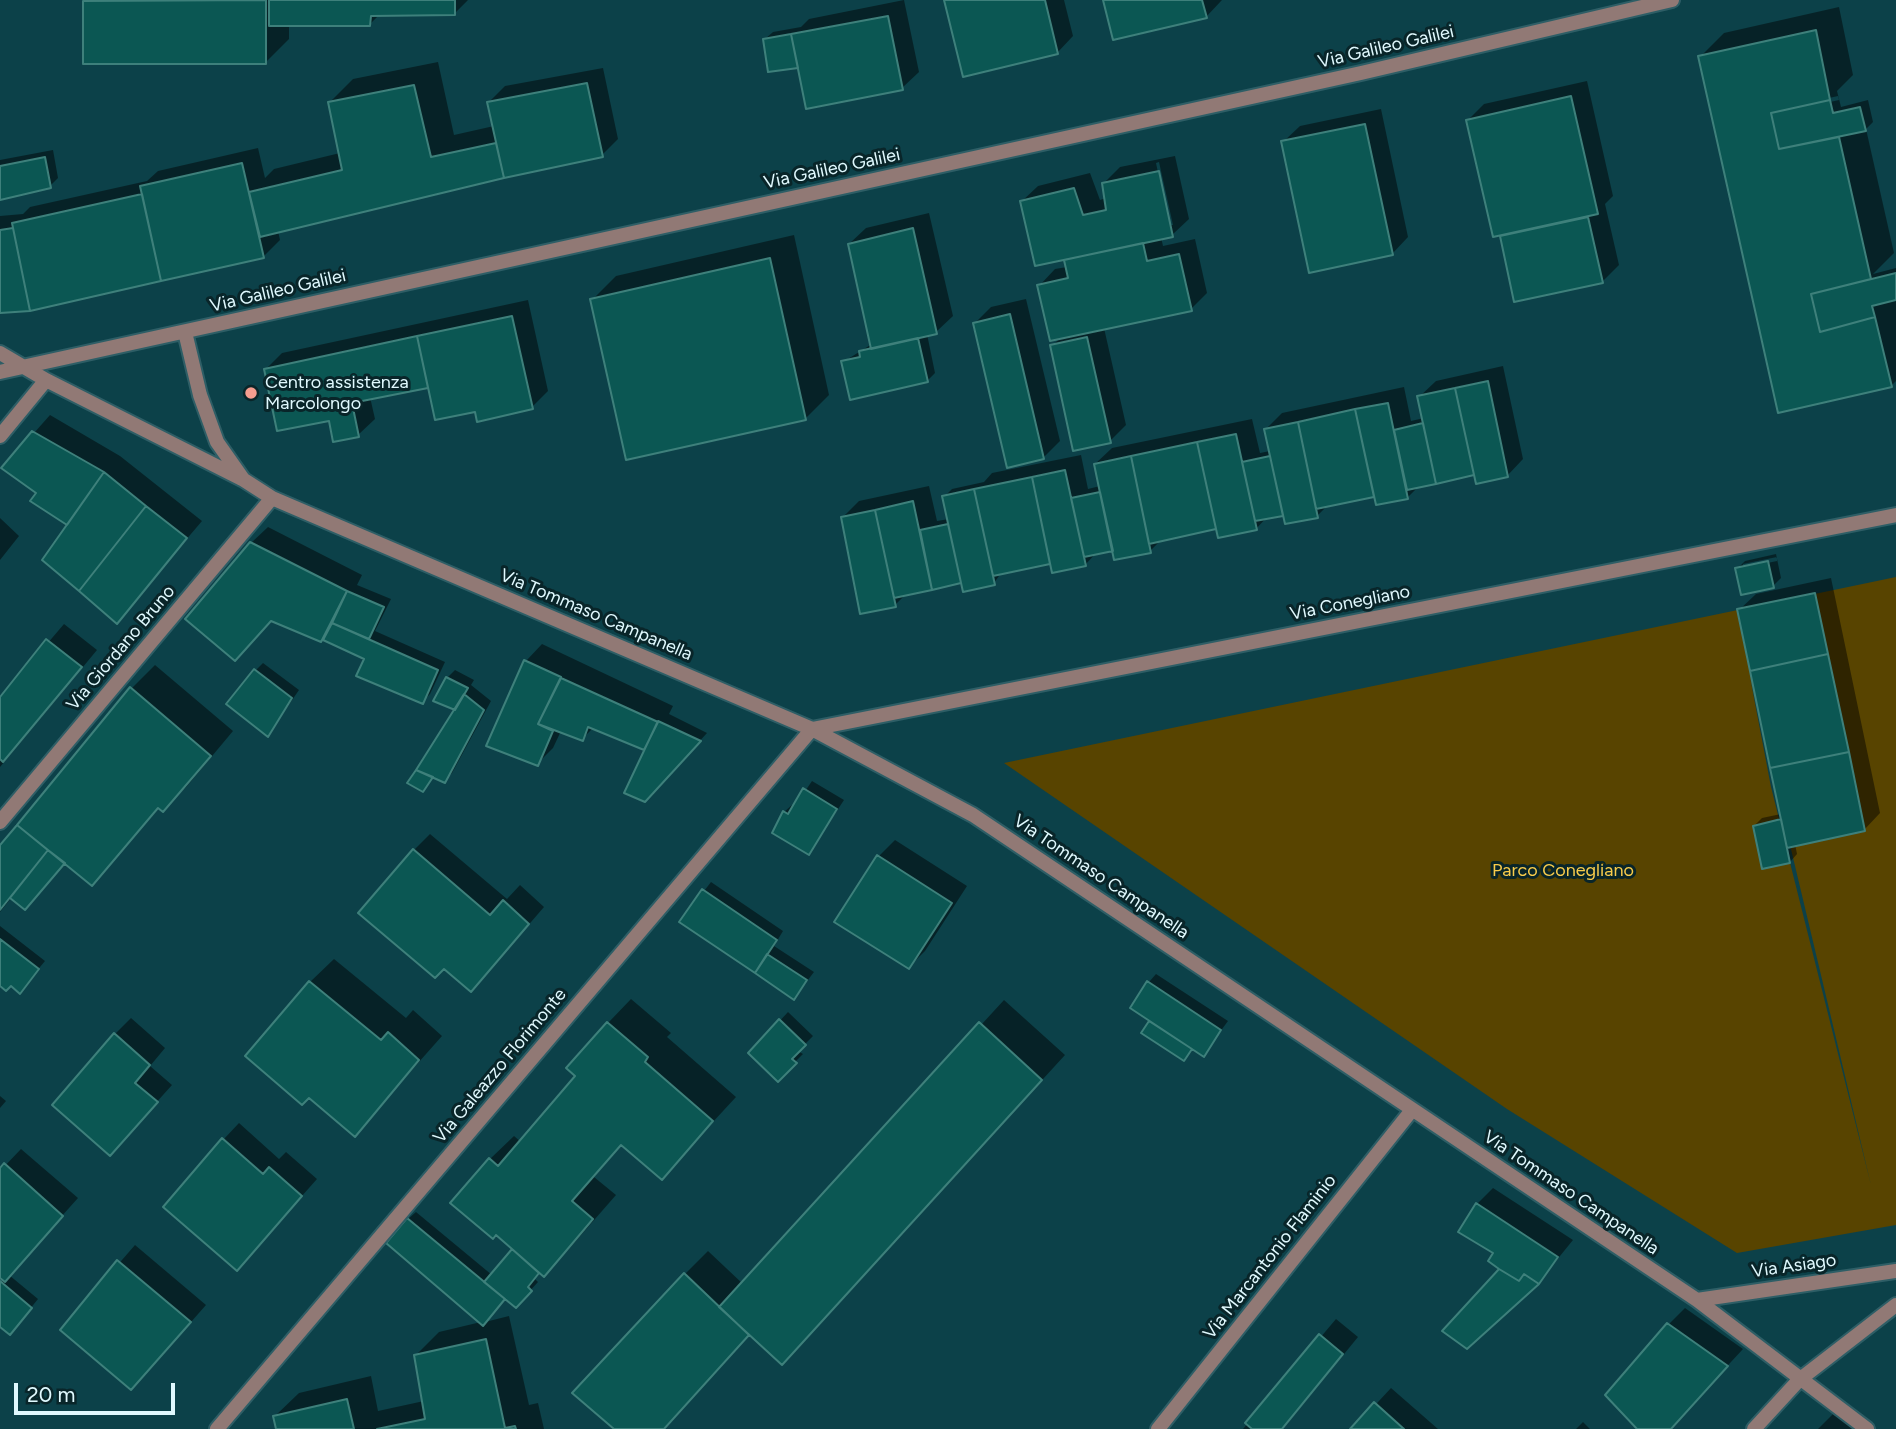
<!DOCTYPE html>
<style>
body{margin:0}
#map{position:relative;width:1896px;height:1429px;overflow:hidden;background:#0c4149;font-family:Figtree,sans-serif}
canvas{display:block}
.scale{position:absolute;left:14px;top:1383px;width:161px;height:32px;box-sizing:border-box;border:4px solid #e0f9fe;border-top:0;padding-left:9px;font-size:21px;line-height:24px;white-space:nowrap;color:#e0f9fe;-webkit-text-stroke:5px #092529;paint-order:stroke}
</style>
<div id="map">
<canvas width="1896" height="1429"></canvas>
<div class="scale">20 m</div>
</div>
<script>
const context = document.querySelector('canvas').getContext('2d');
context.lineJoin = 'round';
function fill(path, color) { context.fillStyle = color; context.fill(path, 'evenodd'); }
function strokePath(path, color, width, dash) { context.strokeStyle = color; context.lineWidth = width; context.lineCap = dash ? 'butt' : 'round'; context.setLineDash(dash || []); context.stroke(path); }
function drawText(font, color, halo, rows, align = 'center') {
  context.font = font + ' Figtree,sans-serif'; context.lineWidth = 6; context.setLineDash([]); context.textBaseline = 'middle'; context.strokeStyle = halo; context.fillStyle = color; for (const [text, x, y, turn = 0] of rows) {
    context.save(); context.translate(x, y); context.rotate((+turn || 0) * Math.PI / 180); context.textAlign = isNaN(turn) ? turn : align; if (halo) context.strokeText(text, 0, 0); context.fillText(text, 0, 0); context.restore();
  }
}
fill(new Path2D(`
 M1896,577v648l-159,28 -230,-144 -503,-346zM1750,677l121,508 -100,-398z`), '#584400');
fill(new Path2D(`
 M87,0h381l-13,13 -76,2 -10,10h-80v14l-23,23 -181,-60z
 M904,0l15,72 -17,16 -137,-49 8,-7 28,-5 8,-8z
 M946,0h118l9,36 -16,17z
 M1105,0h117l-16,17z
 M1839,7l14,68 -16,16 4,16 27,-7 5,22 -7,7 28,124 -21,21 23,-6v113l-5,5 -112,25 -79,-354 24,-24zM1838,96l1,4 -41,9v-4z
 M438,62l16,73 40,-9 -5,-24 16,-16 98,-18 15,71 -16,16 -324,76 2,9 -16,16 -234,53 -30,3v-96l23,-2 7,-7 117,-26 11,-10 100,-23 7,30 9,-9 66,-16 -10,-51 23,-23z
 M1587,81l26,115 -8,8 14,61 -17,17 -87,18 -13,-66 -34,-114 16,-16z
 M1381,109l27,128 -16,17 -109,-112 17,-16z
 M53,150l5,28 -8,8 -50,11v-37z
 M1175,156l14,63 -17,16 -11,2 2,9 32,-7 12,54 -16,16 -87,19 22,97 -16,16 -58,-95 9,-9 -22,-51 16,-17 12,-2 -2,-9 -44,-56 17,-16 52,-13 10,27 6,-2 -2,-15 16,-16zM1159,162l14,63h-4l-13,-62z
 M929,213l24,103 -17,16 -9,2 8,39 -7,7 -85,-18 29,-18 -23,-100 17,-16z
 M794,235l35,160 -23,23 -214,-118 24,-24z
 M1026,299l34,142 -17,17 -68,-135 16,-16z
 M528,300l20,91 -16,16 -56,3 -47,-24 -59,11 5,22 -17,16 -28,-16 -64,-50 16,-16z
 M1503,366l20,93 -16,17 -32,-3 -55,12 -12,12 -31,6 -2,-8 -46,9 -12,12 -33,-4 -17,5 -11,12 -39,-2 -55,12 -12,12 -36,-2 -17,3 -12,13 -34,-3 -50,11 -7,10 -32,-2 -55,12 -12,12 -52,-88 16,-16 70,-15 8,35 12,-2 -5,-22 8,-8 32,-7 8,-9 89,-18 7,34 12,-3 -5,-22 17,-16 140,-29 8,34 10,-2 -4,-22 16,-16 122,-26 7,34 13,-3 -5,-21 17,-16z
 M50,415l70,41 82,65 -85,100 -47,-97 -32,-31 -35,-25z
 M0,518l19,18 -19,24z
 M268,527l94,48 -5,10 34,14 -16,32 70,31 -15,32 -8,8 -56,-44 -94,-39 -37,40 16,-116z
 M1776,554l5,24 -8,8 -36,-17 8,-8zM1777,557v4l-34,7v-4z
 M1831,578l49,235 -16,17 -69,14 2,10 -7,8 -36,-36 8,-8 19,-4 -42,-204 17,-16z
 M64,624l33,26 -97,117v-68z
 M542,644l131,62 -4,8 38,19 -54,59 -4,-50 -5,6 -50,-21 -12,12 -21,-8 -8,17 -16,16 -48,-19 37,-84z
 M263,663l36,27 -31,45 -13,-64z
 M155,665l78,66 -46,55 -24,24 -3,-3 -68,77 -27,-22 -53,35 -12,15v-64l131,-159z
 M455,670l19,10 -3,5 20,16 -39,72 -8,8 -10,-5 -11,13 34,-80 -10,-31z
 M812,781l32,19 -35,53 -25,-41 8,-7 3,1z
 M430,834l77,65 13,-14 24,22 -57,66 -73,-123z
 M895,840l72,46 -42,65 -16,16 -30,-111z
 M711,882l72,49 -9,15 40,26 -20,26 -113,-77z
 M0,926l45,35 -25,30 -9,-7h-11z
 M334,959l72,59 7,-8 29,26 -87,98 -45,-152z
 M1156,974l72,47 -25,34 -10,-7 -9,11 -41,-26 9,-13 -3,-38z
 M631,999l40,34 -4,4 69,60 -74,80 -40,-33 -28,33 22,18 -49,56 -23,23 -4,-3 -6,7 4,4 -22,24 -10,-9 -21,25 24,-6 20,89 9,-2 6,26h-266l-3,-13 24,-23 72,-17 7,35 46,-10 -8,-46 23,-23 42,-10 -73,-103 8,-7 76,63 22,-26 -24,-90 24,-23 7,6 56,-66 31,-53z
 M1004,1000l61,55 -260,284 -55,-5 -86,95h-48l69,-155 23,-23 35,33z
 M788,1012l25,24 -15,15 5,3 -25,25 -28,-26z
 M131,1018l34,30 -15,18 22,19 -62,69 5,-120z
 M0,1096l6,5 -6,7z
 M239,1123l40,36 7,-7 31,27 -80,90 -14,-129z
 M21,1149l57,49 -69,77 29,24 -21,26h-17v-41l4,-5 -4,-3v-105z
 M1493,1188l80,52 -35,43 -36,-15 -25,-64z
 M135,1245l71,60 -45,51 -99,-27z
 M1685,1308l58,41 -74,80h-29l28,-104z
 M1336,1319l22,18 -72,88 -4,4h-39z
 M1391,1388l47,41h-85z
 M1834,1413l19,16h-35z
 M1583,1422l7,7h-14z`), '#0007');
const building = new Path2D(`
 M266,0v64h-183v-63z
 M269,0h186v15l-84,1 -1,10h-101z
 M944,0h101l13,54 -95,23z
 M1103,0h99l5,18 -94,22z
 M888,16l15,74 -97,19 -15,-75z
 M1816,30l14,70 -59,13 8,36 60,-12 32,142 -60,15 9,38 55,-15 17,70 -114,26 -80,-357z
 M791,34l7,34 -30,4 -5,-33z
 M587,83l16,74 -99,21 -17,-76z
 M414,85l17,72 65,-14 8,35 -244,59 -11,-45 93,-22 -14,-68z
 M1571,96l27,118 -105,23 -27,-117z
 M1830,100l3,13 27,-6 6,24 -87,18 -8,-36z
 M1365,124l28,131 -84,18 -28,-132z
 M45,157l6,31 -51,12v-34z
 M242,163l22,95 -103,23 -21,-95z
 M1159,171l14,66 -138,29 -15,-65 54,-13 9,27 23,-5 -4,-27z
 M142,194l19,87 -131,30 -18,-88z
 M1588,217l15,66 -89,19 -14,-66z
 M13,228l17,83 -30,2v-83z
 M913,228l24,106 -66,15 -23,-105z
 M1143,243l4,18 32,-7 13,57 -142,30 -13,-56 31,-7 -4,-18z
 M770,258l36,162 -180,40 -36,-161z
 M1896,273v27l-24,6 3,11 -55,15 -9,-38z
 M1010,314l34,145 -37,9 -34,-145z
 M512,316l21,93 -56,13 -2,-10 -40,8 -18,-84z
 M417,336l11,52 -76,15 7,34 -26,5 -4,-21 -52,10 -13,-62z
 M1087,337l24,106 -38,8 -23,-106z
 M918,338l10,44 -78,18 -9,-39 19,-4 -1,-6z
 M1488,381l20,96 -32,7 -21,-96z
 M1455,388l19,87 -38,9 -19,-88z
 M1388,403l20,96 -32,6 -21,-96z
 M1355,409l19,88 -58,12 -18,-87z
 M1298,422l20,96 -33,6 -21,-95z
 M1423,423l13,61 -29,6 -13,-60z
 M32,431l72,41 -37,53 -37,-24 6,-8 -35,-25z
 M1236,434l21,96 -39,8 -21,-96z
 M1197,442l19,87 -67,15 -18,-88z
 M1131,456l20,97 -37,7 -20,-96z
 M1270,456l13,60 -28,5 -13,-59z
 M1065,470l21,96 -34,7 -20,-96z
 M104,472l42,34 -67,85 -37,-31z
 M1032,477l18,87 -57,12 -19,-87z
 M974,489l21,96 -32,7 -21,-96z
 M1100,492l13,59 -29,6 -13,-59z
 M913,501l19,89 -38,8 -19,-88z
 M146,506l41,32 -70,86 -38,-33z
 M875,510l21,97 -36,7 -19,-97z
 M948,524l13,59 -29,7 -12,-60z
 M250,542l97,49 -26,51 -50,-21 -36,40 -50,-42z
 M1768,561l6,27 -33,7 -6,-27z
 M347,591l37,16 -15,32 -37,-16z
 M1815,593l13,61 -78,17 -13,-62z
 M332,623l106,47 -15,34 -67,-28 8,-17 -41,-19z
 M46,639l36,28 -79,95 -3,-3v-62z
 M1828,654l21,98 -79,16 -20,-97z
 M524,660l37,17 -23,47 15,7 -15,35 -52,-20z
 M254,669l38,29 -24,39 -42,-33z
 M446,677l22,11 -13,22 -22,-9z
 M561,678l97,44 -14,28 -56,-23 -5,14 -45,-17z
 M130,687l81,69 -48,56 -5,-4 -66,78 -75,-61z
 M464,694l20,16 -39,73 -29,-13z
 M658,721l43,20 -56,61 -21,-9z
 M1849,752l16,79 -78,17 -17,-80z
 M416,770l17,7 -10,15 -16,-9z
 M803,788l34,21 -28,46 -37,-22 11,-22 5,3z
 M1781,819l9,44 -28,6 -9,-43z
 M17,825l31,25 -48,60v-65z
 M413,849l77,66 13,-15 26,24 -58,68 -27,-23 -9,9 -77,-65z
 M48,850l17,13 -40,47 -15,-12z
 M877,855l75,48 -43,66 -75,-47z
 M702,889l75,51 -22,33 -76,-51z
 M0,939l39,30 -19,25 -9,-8 -5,5 -6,-5z
 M767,954l40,26 -13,20 -39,-27z
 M309,981l72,59 7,-8 31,28 -64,77 -46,-39 -7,7 -57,-49z
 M1147,981l74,49 -17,27 -74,-49z
 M779,1019l27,26 -14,14 5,4 -19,19 -30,-29z
 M1149,1021l43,28 -8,12 -43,-28z
 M607,1022l41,35 -3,5 68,59 -51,59 -41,-35 -49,56 21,18 -49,58 -48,-42 -3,4 -43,-36 39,-45 9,8 77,-90 -9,-8z
 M979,1022l63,58 -260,285 -63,-58z
 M114,1033l36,32 -15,18 23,19 -48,54 -58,-51z
 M222,1138l41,36 6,-7 33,29 -65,75 -74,-64z
 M4,1163l59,53 -58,66 -5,-4v-110z
 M1476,1203l82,54 -19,27 -15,-10 -5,7 -20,-12 -11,-8 5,-8 -35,-21z
 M407,1218l98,81 -22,27 -97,-83z
 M512,1249l27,24 -11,14 4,4 -16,17 -32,-26z
 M117,1260l74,62 -60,68 -71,-60z
 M1499,1269l20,12 5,-7 15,10 -72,65 -25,-18z
 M684,1273l65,62 -85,94h-50l-42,-36z
 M0,1281l32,27 -22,27 -10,-8z
 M1667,1323l61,43 -57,63h-34l-32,-34z
 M1319,1334l24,20 -61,75h-30l-7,-6z
 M486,1339l19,89 10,-2 1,3h-139l48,-10 -11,-64z
 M347,1399l7,30h-78l-3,-13z
 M1374,1402l30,27h-54z`);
fill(building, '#0b5753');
strokePath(building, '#3e807b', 2);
const street = new Path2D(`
 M185,332l15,63 17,47 26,37
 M0,353l46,27 198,100 28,18 540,231 161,86 724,485 170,129
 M0,372l1361,-299 311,-73
 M0,436l46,-56
 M0,822l272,-324
 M1697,1300l199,-29
 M217,1429l595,-700 1084,-214
 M1158,1429l254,-319
 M1754,1429l45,-49 97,-75`);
strokePath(street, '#2e5e66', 18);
strokePath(street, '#917975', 14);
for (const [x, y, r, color] of [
 [251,393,7,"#f59d8f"]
]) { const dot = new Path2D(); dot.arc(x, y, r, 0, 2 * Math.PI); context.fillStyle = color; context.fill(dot); strokePath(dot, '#092529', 2.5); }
drawText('18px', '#e0f9fe', '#092529', [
 ["Via Galileo Galilei",1386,47,-13],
 ["Via Galileo Galilei",832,169,-12],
 ["Via Galileo Galilei",278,291,-13],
 ["Via Conegliano",1350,603,-11],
 ["Via Tommaso Campanella",596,615,23],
 ["Via Giordano Bruno",121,648,-50],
 ["Via Tommaso Campanella",1101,877,34],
 ["Via Galeazzo Florimonte",500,1066,-50],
 ["Via Tommaso Campanella",1571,1193,34],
 ["Via Marcantonio Flaminio",1270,1257,-52],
 ["Via Asiago",1794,1266,-8]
]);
drawText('18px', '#e0f9fe', '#092529', [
 ["Centro assistenza",265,383],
 ["Marcolongo",265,404]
], 'left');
drawText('18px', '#f8cc4b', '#092529', [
 ["Parco Conegliano",1563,871]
]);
</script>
